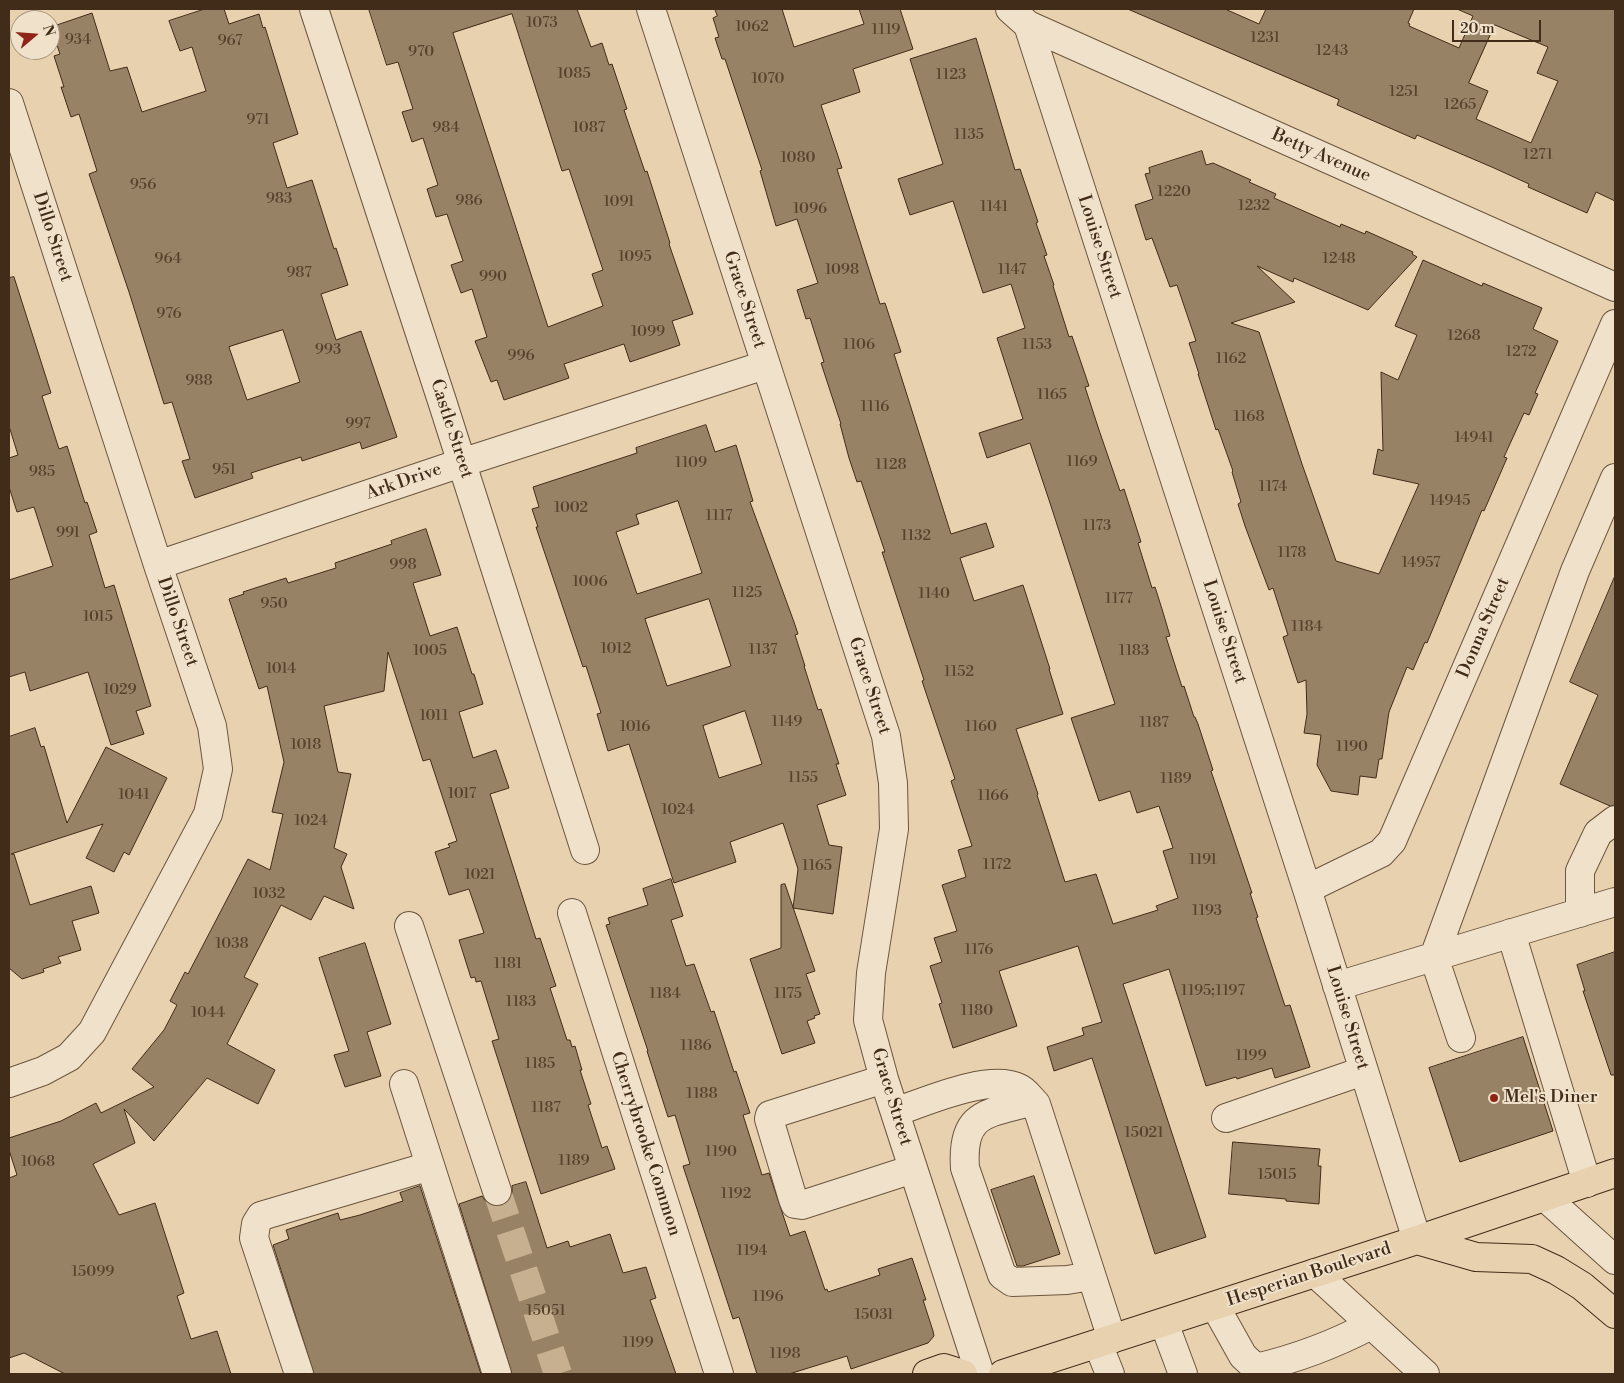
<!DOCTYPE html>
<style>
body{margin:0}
#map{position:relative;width:1624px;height:1383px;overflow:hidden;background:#e8d1ae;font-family:"Libre Bodoni",serif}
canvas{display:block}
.frame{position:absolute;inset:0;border:10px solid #412c19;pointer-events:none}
.north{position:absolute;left:10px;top:10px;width:50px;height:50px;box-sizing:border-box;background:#f0e1ca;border:1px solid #aa9983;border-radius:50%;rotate:72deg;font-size:14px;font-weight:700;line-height:20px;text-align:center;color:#412c19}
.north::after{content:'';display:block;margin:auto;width:18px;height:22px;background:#8f2418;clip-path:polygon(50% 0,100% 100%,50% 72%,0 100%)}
.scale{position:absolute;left:1452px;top:20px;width:89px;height:22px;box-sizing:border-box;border:2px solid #412c19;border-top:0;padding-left:6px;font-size:15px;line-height:18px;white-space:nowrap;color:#412c19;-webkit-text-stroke:4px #f0e1ca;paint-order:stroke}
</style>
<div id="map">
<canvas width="1624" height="1383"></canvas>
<div class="frame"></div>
<div class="north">N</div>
<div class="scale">20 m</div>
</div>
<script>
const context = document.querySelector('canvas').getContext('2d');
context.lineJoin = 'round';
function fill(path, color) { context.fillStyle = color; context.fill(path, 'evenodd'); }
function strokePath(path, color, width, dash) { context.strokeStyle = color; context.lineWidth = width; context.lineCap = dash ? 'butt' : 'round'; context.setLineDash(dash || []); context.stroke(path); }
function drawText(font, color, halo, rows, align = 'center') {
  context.font = font + ' "Libre Bodoni",serif'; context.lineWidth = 4; context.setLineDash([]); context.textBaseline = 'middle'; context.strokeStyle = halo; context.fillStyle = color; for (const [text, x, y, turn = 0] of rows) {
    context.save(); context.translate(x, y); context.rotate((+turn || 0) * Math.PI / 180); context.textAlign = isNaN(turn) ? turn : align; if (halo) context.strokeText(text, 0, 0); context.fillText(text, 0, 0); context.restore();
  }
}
const building = new Path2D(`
 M205,9h19l5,15 30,-10 4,14 2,-1 33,107 -25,9 14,45 25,-8 22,69 2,-1 12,37 -27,9 15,46 25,-9 36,106 -35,12 -2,-7 -58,19 -1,-4 -50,16 2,5 -58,20 -13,-37 8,-2 -18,-57 -8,2 -35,-112 -40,-118 8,-3 -18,-57 -8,3 -10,-30h3l-10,-31 6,-2 -9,-27 41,-14 18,58 17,-4 15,45 64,-21 -14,-44 -12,4 -11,-30zM283,330l17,52 -53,18 -18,-53z
 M369,9h208l14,38 11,-4 7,22 3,-1 15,45 -3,1 21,62 2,-1 23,72 -1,1 24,70 -21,7 8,24 -50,17 -6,-18 -60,20 5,14 -65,22 -7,-20 -6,2 -16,-41 12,-4 -15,-48 -11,4 -10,-28 12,-4 -16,-47 -11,3 -9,-28 11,-4 -15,-47 -11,4 -10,-30 11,-3 -15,-47 -11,3zM512,14l50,157 7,-2 34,101 -11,4 11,32 -55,21 -95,-294z
 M715,9h67l12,38 70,-23 -5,-15h41l13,40 -60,20 7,23 -39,13 21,63 -5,1 20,63 23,72 5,-1 16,49 -7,2 57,180 35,-11 8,24 -34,11 14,43 49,-16 27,84h-1l14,45 -47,15 22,65 -1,1 28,87 31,-8 17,50 45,-14 -2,-4 22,-8 -15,-47 10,-3 -14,-42 -22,7 -7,-22 -31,10 -28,-83 44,-14 -64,-198 -21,-63 -43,15 -8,-25 44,-14 -26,-81 28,-10 -14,-44 -28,9 -30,-92 -43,14 -12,-36 45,-15 -33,-105 66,-21 39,132 5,-1 18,53 -2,1 11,32 -3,1 10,29 -1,1 16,51 3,-1 17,50 -4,1 14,43 21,61 4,-2 17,53 -3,1 14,45 3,-1 7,22 8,27 -4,1 16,50 2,-1 10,31h1l3,7 15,46 -2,1 41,122h-2l8,24 -2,1 29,88 5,-1 20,62 -35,11 -3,-10 -35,11 -1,-2 -30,9 -37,-117 -46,15 83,253 -51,17 -63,-196 -38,13 -7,-24 37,-12 -2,-7 20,-6 -24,-76 -79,25 18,55 -64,22 -14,-44 3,-1 -12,-37 12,-4 -8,-24 23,-7 -15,-46 24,-8 -8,-27 14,-4 -21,-65 4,-2 -33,-98 2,-1 -42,-128h3l-24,-71 -4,1 -8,-24 -9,-34h1l-20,-61 3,-1 -14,-44 -4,1 -9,-29 21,-7 -21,-64 -21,7 -16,-55 2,-1 -37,-111h-3l-7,-21 4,-1 -6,-19 4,-2z
 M1128,9h97l34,15 7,-15h148l-6,14 2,1 -1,2 50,22 14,-32 -16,-7h158v192l-19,-9 -9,21 -59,-26 1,-3 -35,-16 -77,-33 -2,4 -78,-34 2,-5zM1495,25l53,22 -11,26 21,8 -27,62 -55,-24 12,-28 -19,-8z
 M1202,151l4,14 7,-2 38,17 -2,2 27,12 -2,4 66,29 1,-3 24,10 1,-3 47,21 -1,2 5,3 -49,53 -74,-32 -1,4 -36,-16 38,36 -64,21 28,9 43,132 34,97 43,13 40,-90 -46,-10 5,-25 5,2 -2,-79 17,8 19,-45 -22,-9 28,-66 59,26 1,-3 59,25 -9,21 25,12 -23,52 3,1 -9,21 -5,-2 -20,44 3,1 -23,53 -2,-1 -55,133 -2,-1 -12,28 -6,-3 -18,45 -7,47h-3l-3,19 -16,-2 -2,19 -27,-4 -14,-26 4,-30 -17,-2 3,-19 -1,-34 -8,3 -15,-46 5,-2 -15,-47 -4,2 -24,-64 -7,-22 3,-2 -9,-30 1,-1 -15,-42 -2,1 -18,-56h1l-10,-31 7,-2 -19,-56 -7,2 -18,-49 -6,2 -11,-35 18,-6 -8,-25 5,-1 -1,-5z
 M14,277l37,116 -9,3 17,53 8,-3 18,57 2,-1 10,30 -8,3 16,53 9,-3 37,121 -15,5 8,23 -33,11 -23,-73 -58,19 -5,-19 -16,5v-97l44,-14 -19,-59 -17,5 -8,-25v-29l9,-3 -9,-29v-148z
 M706,425l9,27 21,-7 17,56 -3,1 44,120 4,12 -3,1 10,31h-1l14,44 3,-1 18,55h-3l10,31 -29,10 12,40 13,2 -9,67 -40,-6 5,-39 -15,-46 -53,19 6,20 -62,21 -45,-139 -21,7 -11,-37 4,-1 -15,-47 -3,1 -47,-140h2l-6,-18 7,-2 -6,-20 104,-34 -1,-5zM678,501l24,72 -65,21 -21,-62 23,-8 -3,-9zM709,599l22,67 -64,20 -22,-67zM745,711l17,53 -43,14 -16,-52z
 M426,529l15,46 -28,8 17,53 27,-9 15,47h2l9,30 -24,8 14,46 23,-8 13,38 -19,6 46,145 4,-1 16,48 -6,2 17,52h3l2,7 3,-1 7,24h-2l11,34 -3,1 14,43 5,-2 8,23 -74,25 -49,-153 7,-2 -18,-58 -5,1 -1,-5 -4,1 -12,-38 25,-7 -15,-44 -20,6 -14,-43 15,-5 -2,-3 9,-3 -27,-82 -7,2 -35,-109 -4,39 -60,15 14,66 13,2 -17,74 13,6 -6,13 13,42 -30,-13 -13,24 -30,-15 -37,72 14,7 -31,60 48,26 -17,34 -51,-26 -53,63 -30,-32 11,34 -42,21 26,51 36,-12 29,90 -7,3 14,43 26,-8 14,43h-166l-41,-21 -15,5v-180l8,-3 -8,-25v-12l52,-17 35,-18 5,10 53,-26 -22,-18 32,-39 13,-25 -7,-4 15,-29 3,2 60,-115 22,11 13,-56 -11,-2 12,-50 -17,-76 -8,3 -30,-90 15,-5 -1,-2 43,-14 2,5 48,-15 -1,-5 57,-19 -1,-3z
 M1615,576v229l-5,1 -50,-22 38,-89 -28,-13z
 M35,728l6,19 3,-1 23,77 39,-76 61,31 -38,77 -5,-3 -10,20 -28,-14 17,-34 -92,30h3l16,51 61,-19 8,27 -27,8 9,29 -23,7 3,6 -18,6 1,3 -22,7 -13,-11v-231z
 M671,879l12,37 -12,4 15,46 8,-2 17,48 3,-1 20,61 2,-1 14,42 -7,2 19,60 7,-2 21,63 15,-5 20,59 2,-1 1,3 52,-17 -2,-6 34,-11 14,42h-3l10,31 1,5 -6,7 -77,26 -4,-13 -58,18h-32l-18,-57 -6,2 -50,-153 7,-2 -15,-49 -7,2 -21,-66h1l-42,-126 4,-1 -2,-6 40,-13 -5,-16z
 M785,884l30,87 -9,3 14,40 -6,2 1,2 -8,3 8,22 -33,11 -32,-95 31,-11v-63z
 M365,943l26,81 -24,8 14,44 -36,11 -11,-32 15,-4 -30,-93z
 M1615,952v123h-4l-28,-84h2l-8,-26z
 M1523,1037l30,94 -93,31 -31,-94z
 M1233,1142l87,7 -2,17h3l-2,38 -33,-3v-2l-57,-5z
 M1034,1176l26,78 -37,12h-6l-26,-76z
 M526,1182l21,66 21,-7 2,6 40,-13 13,39 23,-6 10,31 -6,2 26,74h-164l-53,-170 23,-8 5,7 6,3h8l8,-5 3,-6v-9z
 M420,1186l61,188h-167l-41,-129 16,-6 -3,-9 52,-17 2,7 20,-5 43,-14 -3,-8z`);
fill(building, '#988266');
strokePath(building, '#412c19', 1);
strokePath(new Path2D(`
 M497,1191l61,183`), '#c7b090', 28, [28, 14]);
const minor = new Path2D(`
 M314,9l129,395 142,446
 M651,9l235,727 7,47 1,46 -23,144 -3,47 16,59 96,295
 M1010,9l18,16 587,262
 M1028,25l279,864 110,351
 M9,103l149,462 54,161 6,43 -10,45 -116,218 -23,25 -26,14 -34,12
 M158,565l303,-102 304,-98
 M1307,889l74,-36 11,-12 223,-517
 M572,913l147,461
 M1580,913v-42l18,-38 17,-13
 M409,926l88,265
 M1511,933l76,250
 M1337,986l278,-84
 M1461,1038l-27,-81 141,-386 40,-93
 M884,1079l-114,36 -1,4 24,80 2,5 7,1 111,-36
 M404,1084l93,290
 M1033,1101c-45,13 -72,10 -68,67l37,107 10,7 55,-2 24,-4
 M895,1112c30,-10 94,-39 124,-24 6,2 12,11 17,16l76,235
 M1226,1118l137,-47
 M1545,1197l70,63
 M1315,1273l110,101
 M1215,1306l28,50 13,12c39,-9 79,-24 115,-43
 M1164,1323l19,51
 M1098,1344l12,30
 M299,1374l-45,-136 2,-14 5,-8 169,-50`);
const major = new Path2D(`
 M1417,1240l59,17 56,2 24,11 26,16 33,28
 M927,1374l17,-6 19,6
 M1003,1374l414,-134 198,-67`);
strokePath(minor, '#6b553e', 30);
strokePath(major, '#412c19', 30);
strokePath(minor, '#f0e1ca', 28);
strokePath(major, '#e8d1ae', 28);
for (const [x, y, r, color] of [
 [1494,1098,5,"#8f2418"]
]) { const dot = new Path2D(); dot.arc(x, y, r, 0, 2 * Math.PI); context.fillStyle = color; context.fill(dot); strokePath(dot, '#f0e1ca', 2); }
drawText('15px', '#57422c', null, [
 ["1073",542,23],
 ["1062",752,27],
 ["1119",886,30],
 ["1231",1265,38],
 ["934",78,40],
 ["967",230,41],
 ["1243",1332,51],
 ["970",421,52],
 ["1085",574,74],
 ["1123",951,75],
 ["1070",768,79],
 ["1251",1404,92],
 ["1265",1460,105],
 ["971",258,120],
 ["984",446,128],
 ["1087",589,128],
 ["1135",969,135],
 ["1271",1538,155],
 ["1080",798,158],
 ["956",143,185],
 ["1220",1174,192],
 ["983",279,199],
 ["986",469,201],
 ["1091",619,202],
 ["1232",1254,206],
 ["1141",994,207],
 ["1096",810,209],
 ["1095",635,257],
 ["964",168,259],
 ["1248",1339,259],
 ["1098",842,270],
 ["1147",1012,270],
 ["987",299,273],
 ["990",493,277],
 ["976",169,314],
 ["1099",648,332],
 ["1268",1464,336],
 ["1106",859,345],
 ["1153",1037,345],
 ["993",328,350],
 ["1272",1521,352],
 ["996",521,356],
 ["1162",1231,359],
 ["988",199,381],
 ["1165",1052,395],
 ["1116",875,407],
 ["1168",1249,417],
 ["997",358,424],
 ["14941",1474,438],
 ["1169",1082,462],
 ["1109",691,463],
 ["1128",891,465],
 ["951",224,470],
 ["985",42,472],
 ["1174",1273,487],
 ["14945",1450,501],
 ["1002",571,508],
 ["1117",719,516],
 ["1173",1097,526],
 ["991",68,533],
 ["1132",916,536],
 ["1178",1292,553],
 ["14957",1421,563],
 ["998",403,565],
 ["1006",590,582],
 ["1125",747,593],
 ["1140",934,594],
 ["1177",1119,599],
 ["950",274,604],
 ["1015",98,617],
 ["1184",1307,627],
 ["1012",616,649],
 ["1137",763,650],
 ["1005",430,651],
 ["1183",1134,651],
 ["1014",281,669],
 ["1152",959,672],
 ["1029",120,690],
 ["1011",434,716],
 ["1149",787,722],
 ["1187",1154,723],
 ["1016",635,727],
 ["1160",981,727],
 ["1018",306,745],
 ["1190",1352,747],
 ["1155",803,778],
 ["1189",1176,779],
 ["1017",462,794],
 ["1041",134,795],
 ["1166",993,796],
 ["1024",678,810],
 ["1024",311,821],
 ["1191",1203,860],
 ["1172",997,865],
 ["1165",817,866],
 ["1021",480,875],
 ["1032",269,894],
 ["1193",1207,911],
 ["1038",232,944],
 ["1176",979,950],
 ["1181",508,964],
 ["1195;1197",1213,991],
 ["1184",665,994],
 ["1175",788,994],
 ["1183",521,1002],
 ["1180",977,1011],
 ["1044",208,1013],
 ["1186",696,1046],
 ["1199",1251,1056],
 ["1185",540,1064],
 ["1188",702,1094],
 ["1187",546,1108],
 ["15021",1144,1133],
 ["1190",721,1152],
 ["1189",574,1161],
 ["1068",38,1162],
 ["15015",1277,1175],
 ["1192",736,1194],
 ["1194",752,1251],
 ["15099",93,1272],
 ["1196",768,1297],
 ["15051",546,1311],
 ["15031",874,1315],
 ["1199",638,1343],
 ["1198",785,1354]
]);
drawText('18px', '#412c19', '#f0e1ca', [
 ["Betty Avenue",1321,156,24],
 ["Dillo Street",52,237,72],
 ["Louise Street",1099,247,72],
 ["Grace Street",744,300,72],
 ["Castle Street",451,429,72],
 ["Ark Drive",404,482,-19],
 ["Dillo Street",177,622,71],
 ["Donna Street",1484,628,-67],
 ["Louise Street",1224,632,72],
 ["Grace Street",869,686,72],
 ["Louise Street",1347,1018,73],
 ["Grace Street",891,1097,73],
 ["Cherrybrooke Common",645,1144,72],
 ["Hesperian Boulevard",1309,1275,-18]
]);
drawText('18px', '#412c19', '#f0e1ca', [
 ["Mel's Diner",1504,1098]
], 'left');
</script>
